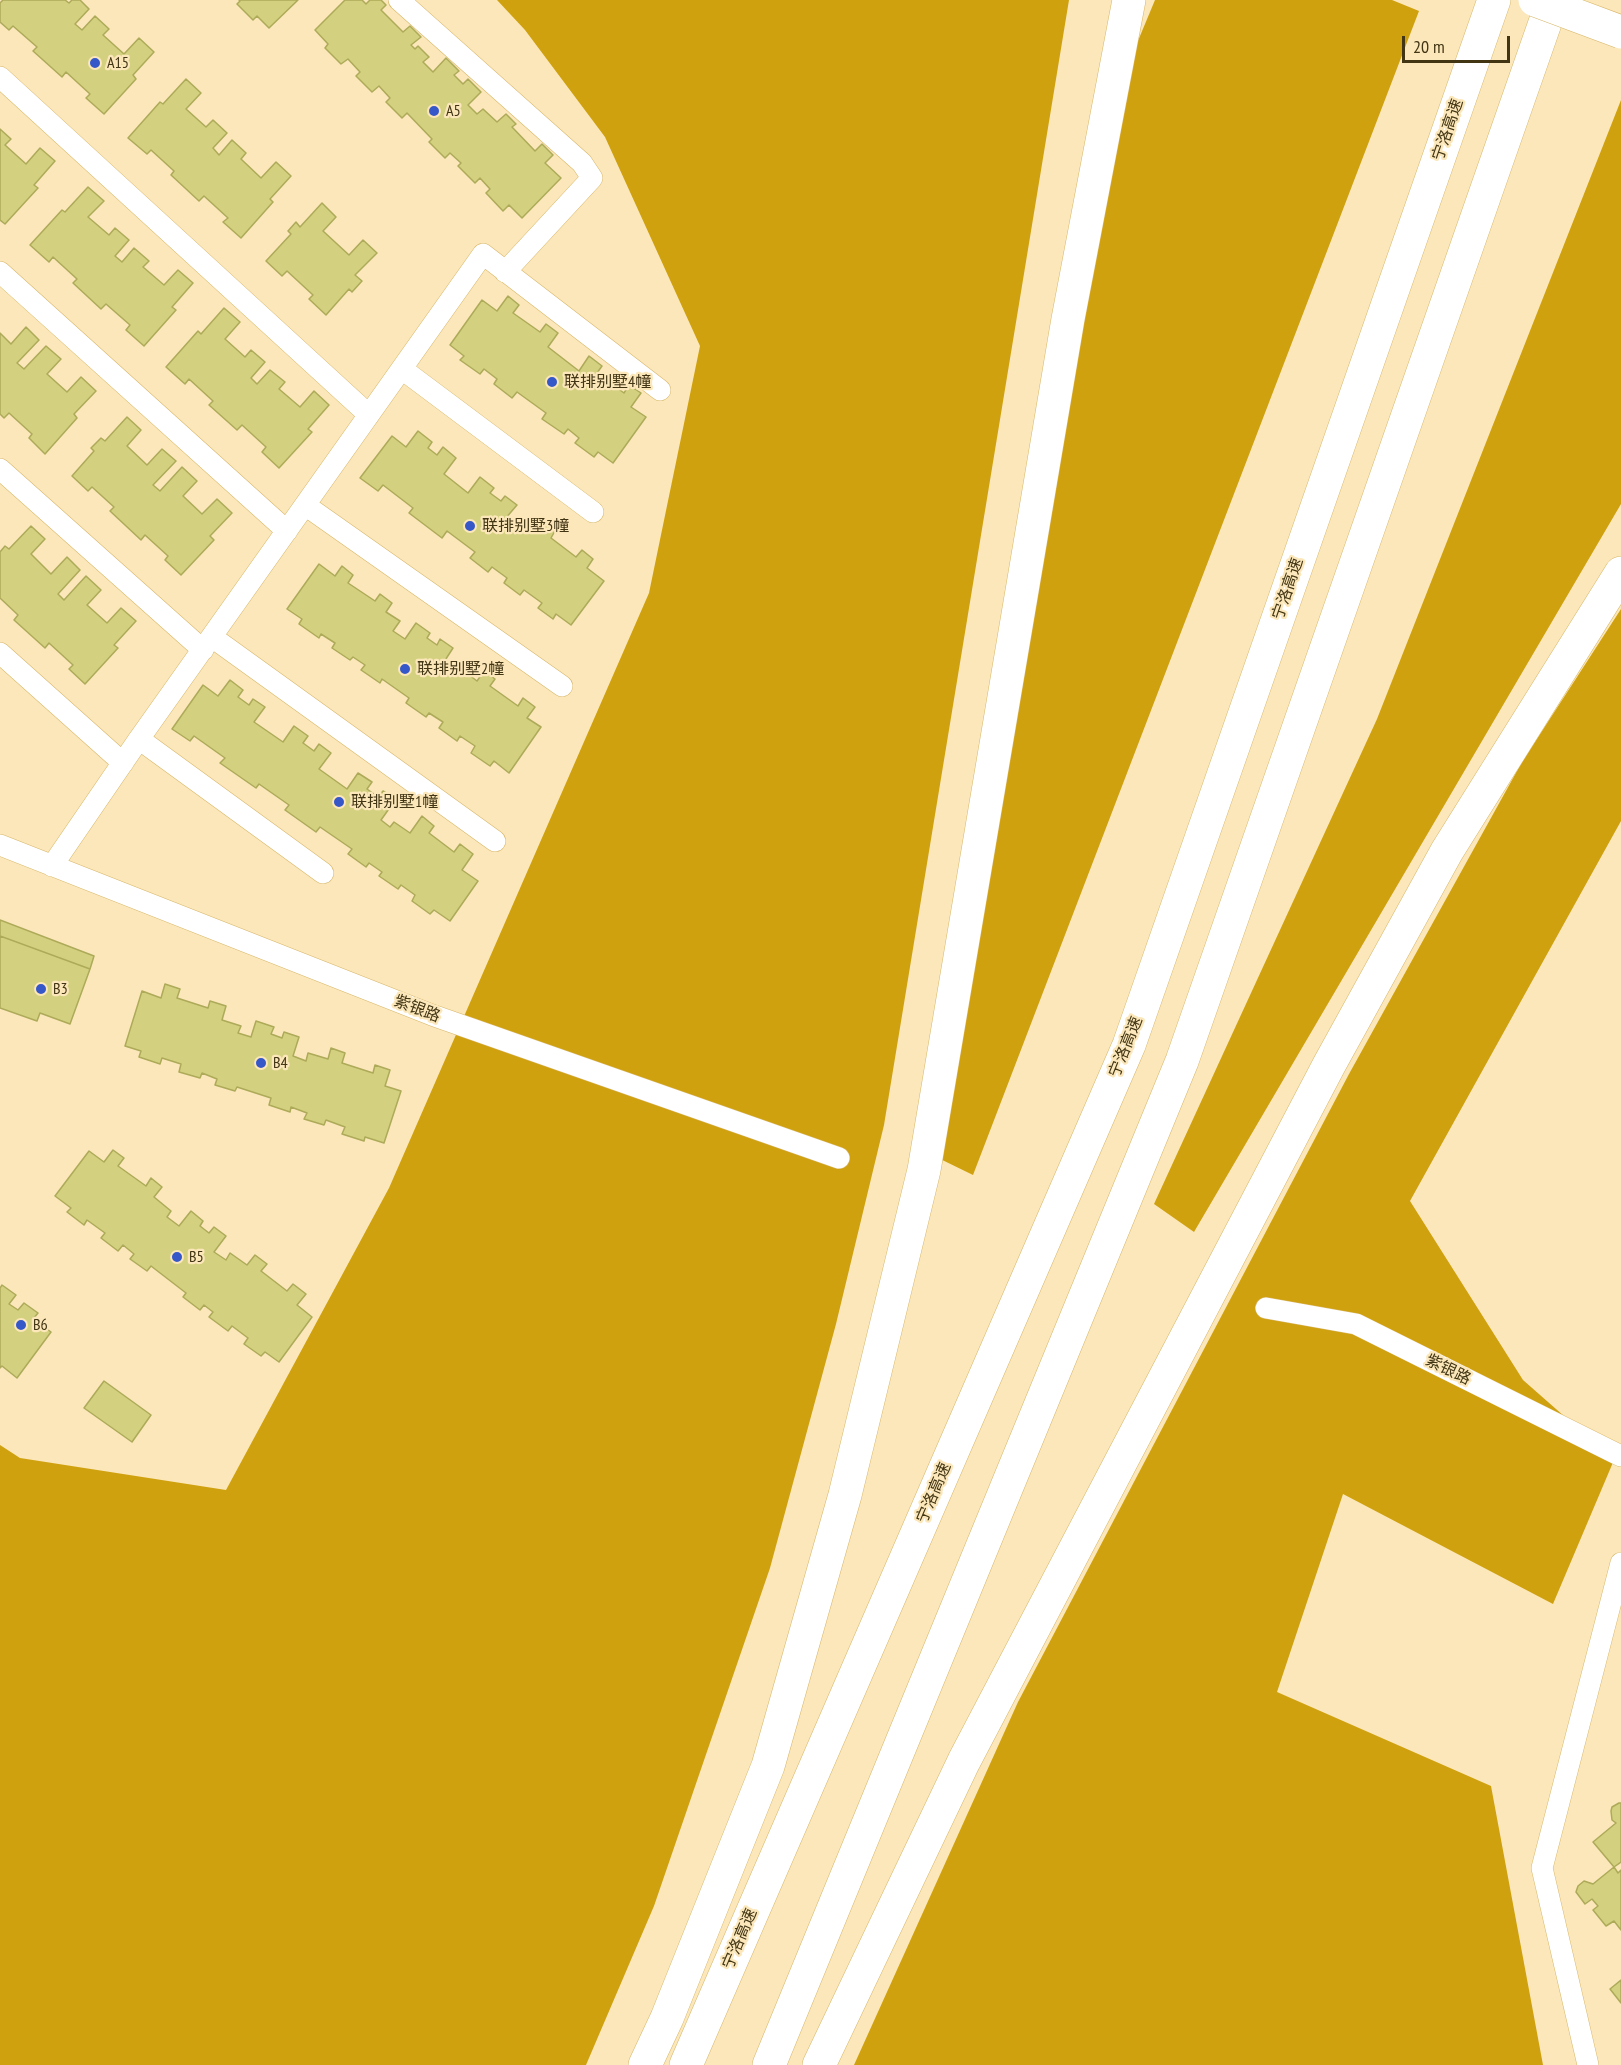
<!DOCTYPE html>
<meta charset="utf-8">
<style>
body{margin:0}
#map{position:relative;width:1621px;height:2065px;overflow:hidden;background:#fbe7ba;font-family:"PT Sans Narrow",sans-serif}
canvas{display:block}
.scale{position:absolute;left:1402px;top:36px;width:108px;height:27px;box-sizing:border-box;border:3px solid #423514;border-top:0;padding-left:8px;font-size:18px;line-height:21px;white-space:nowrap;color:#423514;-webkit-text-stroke:4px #fbe7ba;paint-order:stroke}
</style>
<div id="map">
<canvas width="1621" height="2065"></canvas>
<div class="scale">20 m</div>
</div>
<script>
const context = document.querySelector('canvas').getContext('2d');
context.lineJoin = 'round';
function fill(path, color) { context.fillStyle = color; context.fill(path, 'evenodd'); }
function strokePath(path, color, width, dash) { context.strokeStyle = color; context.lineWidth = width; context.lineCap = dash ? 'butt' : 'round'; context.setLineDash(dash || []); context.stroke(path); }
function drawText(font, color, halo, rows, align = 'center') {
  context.font = font + ' "PT Sans Narrow","Noto Sans SC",sans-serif'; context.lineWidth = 4.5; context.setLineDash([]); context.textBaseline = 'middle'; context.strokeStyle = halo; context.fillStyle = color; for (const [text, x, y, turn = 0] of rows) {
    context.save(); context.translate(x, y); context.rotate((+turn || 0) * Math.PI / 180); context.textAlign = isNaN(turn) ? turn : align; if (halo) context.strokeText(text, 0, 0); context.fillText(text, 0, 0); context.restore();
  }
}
fill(new Path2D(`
 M497,0h572l-185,1125 -48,199 -66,244 -116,338 -68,159h-586v-620l20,13 206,32 163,-302 260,-595 51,-247 -95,-209 -80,-107z
 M1155,0h237l27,11 -446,1164 -41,-20 198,-1095z
 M1621,100v404l-427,728 -40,-28 223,-485z
 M1621,609v212l-211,380 113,179 91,80 -61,144 -210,-110 -66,198 214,94 52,279h-689l164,-363 331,-628 173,-312z`), '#d0a10e');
const building = new Path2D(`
 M3,0h62l4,3 3,-3h8l9,9 -14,15 7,6 13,-14 14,13 -6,6 21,19 15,-16 15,14 -21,23 3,4 -32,35 -18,-16 4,-4 -24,-22 -4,5 -29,-26 4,-4 -24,-21 -4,4 -9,-8v-19z
 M239,0h59l-29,28 -12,-12 -4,4 -16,-16 3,-3z
 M345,0h17l4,4 4,-4h11l5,5 -5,5 22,22 7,-6 11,11 -10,8 4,4 3,-3 11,11 -6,5 10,10 13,-14 13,13 -5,4 9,9 5,-5 13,13 -13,13 9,9 6,-5 14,13 9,-8 10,10 -4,3 23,24 7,-7 11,11 -8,8 16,15 -39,40 -13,-13 -6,6 -17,-18 4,-4 -10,-11 -5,5 -17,-17 3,-3 -11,-10 -5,5 -16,-16 3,-3 -25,-26 -5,5 -16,-16 4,-4 -11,-12 -7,6 -16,-16 4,-4 -12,-13 -7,5 -16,-16 3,-4 -13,-14z
 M186,79l15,14 -15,16 20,18 7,-7 14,13 -14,15 6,7 13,-15 14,13 -5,6 20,19 15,-16 15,14 -21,23 3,3 -32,36 -18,-16 5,-4 -24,-22 -5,5 -28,-26 3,-4 -23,-21 -4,4 -19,-16 32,-36 3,2z
 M0,129l11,10 -6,6 21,19 14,-16 15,13 -21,24 4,3 -33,36 -5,-4z
 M88,187l16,14 -16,16 21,18 6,-7 14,12 -14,16 7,6 12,-14 15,13 -6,6 21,18 14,-15 15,13 -21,24 4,3 -32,36 -18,-16 4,-5 -24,-21 -5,5 -28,-26 4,-4 -24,-22 -4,5 -19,-17 32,-35 3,2z
 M322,203l14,14 -13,14 26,24 14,-15 14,13 -22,22 7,6 -10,11 -3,-3 -23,26 -17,-16 4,-4 -26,-24 -5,5 -16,-15 25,-27 -3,-3 8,-9 4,5z
 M508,296l11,9 -6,8 27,19 6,-8 12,9 -10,14 31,24 10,-15 13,10 -5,7 27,20 5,-8 12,8 -10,14 15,10 -33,46 -15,-11 -4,5 -19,-14 4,-5 -11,-9 -4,5 -22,-15 4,-6 -29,-21 -5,6 -18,-14 3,-5 -13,-10 -4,5 -20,-14 4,-4 -14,-11 32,-45 15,11z
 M224,308l16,14 -15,17 20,18 6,-7 14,12 -14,16 6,6 13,-14 15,12 -6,7 21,18 14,-16 15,14 -21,24 4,3 -33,36 -17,-16 4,-5 -24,-22 -5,5 -28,-25 4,-4 -24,-22 -4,5 -19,-17 32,-36 3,3z
 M26,327l13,13 -22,23 7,6 22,-23 15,13 -14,15 20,18 14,-15 15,14 -22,23 3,4 -32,36 -16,-16 3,-4 -23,-21 -5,5 -4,-4v-81l11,11z
 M127,417l14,13 -14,16 20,19 15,-16 14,12 -23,24 7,6 22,-24 15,14 -14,15 19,18 15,-15 15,14 -22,23 4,4 -33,35 -16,-15 3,-4 -23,-21 -4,5 -31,-29 4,-4 -22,-20 -4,4 -16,-15 22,-25 -3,-3 10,-10 4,3z
 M418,431l14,11 -4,6 9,7 6,-8 13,11 -12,16 24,19 12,-16 14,11 -4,5 11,8 4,-5 12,9 -12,14 13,10 6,-8 14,11 7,-9 10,8 -4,7 25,19 6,-7 11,9 -6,9 17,13 -33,44 -15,-11 -3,5 -15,-11 4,-5 -18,-13 -4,5 -16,-12 3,-5 -15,-11 -4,5 -18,-14 5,-6 -28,-21 -5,7 -33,-25 4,-5 -30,-23 -5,6 -18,-13 32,-42 14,11z
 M31,526l14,13 -14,15 20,20 16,-17 13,13 -22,24 6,6 22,-24 15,14 -14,15 20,18 14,-15 15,13 -22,24 4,3 -33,36 -16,-15 4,-4 -24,-22 -4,5 -31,-28 4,-5 -18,-17v-46l5,-6 4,3z
 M319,564l16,12 7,-10 11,9 -5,8 27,18 5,-7 12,9 -6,9 14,9 -7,10 12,8 11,-16 14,10 -3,5 10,7 3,-6 13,9 -11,17 14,9 4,-6 17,13 7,-10 11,8 -5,7 28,20 5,-8 12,9 -8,11 14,9 -32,46 -15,-12 -4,5 -19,-13 4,-7 -15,-10 -3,5 -18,-13 4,-6 -14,-9 -3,4 -20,-14 3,-5 -27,-19 -2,4 -19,-13 4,-5 -12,-8 -3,3 -18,-12 3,-5 -14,-9 -2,4 -20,-14 3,-5 -15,-10z
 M230,680l13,10 -5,7 11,8 4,-6 12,8 -11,15 29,20 11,-16 14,10 -5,7 11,8 5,-7 12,9 -12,16 28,20 11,-16 14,9 -5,7 11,8 5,-6 13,8 -15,21 9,7 4,-5 16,11 12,-17 12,10 -5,7 25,19 6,-8 13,10 -11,16 16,11 -28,40 -16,-11 -4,4 -18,-13 3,-6 -14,-10 -3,4 -19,-13 3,-4 -13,-9 -3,4 -18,-13 4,-5 -32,-22 -4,5 -31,-22 4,-5 -30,-21 -3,4 -36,-25 5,-5 -31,-22 -4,5 -18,-12 31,-44 15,11z
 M0,920l94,36 -4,13 -90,-33z
 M0,936l90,33 -20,55 -30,-11 -3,8 -37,-13z
 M165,984l15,5 -3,9 31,10 2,-7 16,5 -4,14 19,6 -3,7 13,4 5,-16 18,6 -3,7 11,4 2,-6 15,5 -6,19 13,5 2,-8 20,6 3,-11 14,5 -3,10 31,10 2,-8 15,5 -5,16 16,5 -17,52 -19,-6 -1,4 -22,-7 3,-7 -19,-7 -2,5 -20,-6 3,-6 -16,-6 -1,5 -21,-7 2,-7 -34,-11 -2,4 -20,-6 2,-6 -15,-6 -2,5 -21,-6 2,-8 -19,-6 -2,6 -21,-7 2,-6 -16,-5 17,-55 19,7z
 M113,1150l11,8 -6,8 28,20 5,-8 11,9 -8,10 17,14 -4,6 12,9 12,-15 12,10 -3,5 9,7 5,-6 12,9 -12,16 12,8 4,-7 17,12 8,-10 12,9 -6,7 26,20 6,-7 13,10 -9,11 15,12 -33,45 -14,-10 -4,4 -17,-12 4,-6 -16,-12 -4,5 -19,-14 4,-5 -9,-7 -4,5 -17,-13 3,-4 -35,-27 -4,5 -17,-12 4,-5 -11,-9 -5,6 -17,-13 4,-5 -18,-13 -3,5 -17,-13 4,-4 -16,-12 34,-45 15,11z
 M2,1285l14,10 -7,9 9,6 6,-7 14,10 -5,6 18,13 -34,46 -15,-12 -2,2v-80z
 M104,1381l47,34 -19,27 -48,-34z
 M1619,1803h2v59l-7,5 -21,-25 23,-19 -4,-3 -1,-9 1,-4z
 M1614,1867l4,6 3,-3v60l-7,-9 -8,5 -13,-16 5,-4 -6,-7 -7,5 -9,-12 2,-6 6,-5 9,3z
 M1621,1980v23l-11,-14z`);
fill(building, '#d3d17f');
strokePath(building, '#adaa59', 1.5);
const service = new Path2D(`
 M399,0l183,163 10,15 -87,94
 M0,77l369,338
 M0,272l287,259
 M402,369l191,143
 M0,469l203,181
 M305,505l257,181
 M212,637l283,204
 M0,653l123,110
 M139,739l344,-485 177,136
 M0,845l432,170 407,143
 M52,866l87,-127 184,134
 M1266,1308l90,16 265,132
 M1588,2065l-46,-197 79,-305`);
const motorway = new Path2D(`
 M645,2065l22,-47 101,-252 77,-271 79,-325 144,-851 61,-319
 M686,2065l443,-1020 365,-1045
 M769,2065l413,-1004 371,-1061
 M819,2065l145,-304 365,-696 118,-214 174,-278`);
strokePath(service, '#d7b668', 22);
strokePath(motorway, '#d7b668', 34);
strokePath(service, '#fff', 21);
strokePath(motorway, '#fff', 33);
const secondaryBridge = new Path2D(`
 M1535,0l86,32`);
strokePath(secondaryBridge, '#d7b668', 34, []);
strokePath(secondaryBridge, '#fff', 33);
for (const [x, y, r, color] of [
 [95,63,6,"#3657c8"],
 [434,111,6,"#3657c8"],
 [552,382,6,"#3657c8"],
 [470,526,6,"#3657c8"],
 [405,669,6,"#3657c8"],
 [339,802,6,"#3657c8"],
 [41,989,6,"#3657c8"],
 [261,1063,6,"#3657c8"],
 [177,1257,6,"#3657c8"],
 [21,1325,6,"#3657c8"]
]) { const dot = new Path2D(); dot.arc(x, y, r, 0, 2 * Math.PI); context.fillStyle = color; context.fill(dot); strokePath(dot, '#fbe7ba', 2); }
drawText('16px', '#423514', '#fbe7ba', [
 ["A15",107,63],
 ["A5",446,111],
 ["联排别墅4幢",564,382],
 ["联排别墅3幢",482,526],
 ["联排别墅2幢",417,669],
 ["联排别墅1幢",351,802],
 ["B3",53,989],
 ["B4",273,1063],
 ["B5",189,1257],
 ["B6",33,1325]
], 'left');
drawText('16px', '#423514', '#fbe7ba', [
 ["宁洛高速",1448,130,-71],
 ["宁洛高速",1288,589,-71],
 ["紫银路",417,1009,21],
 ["宁洛高速",1126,1047,-68],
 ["紫银路",1448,1370,26],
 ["宁洛高速",934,1493,-67],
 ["宁洛高速",740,1939,-67]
]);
</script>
